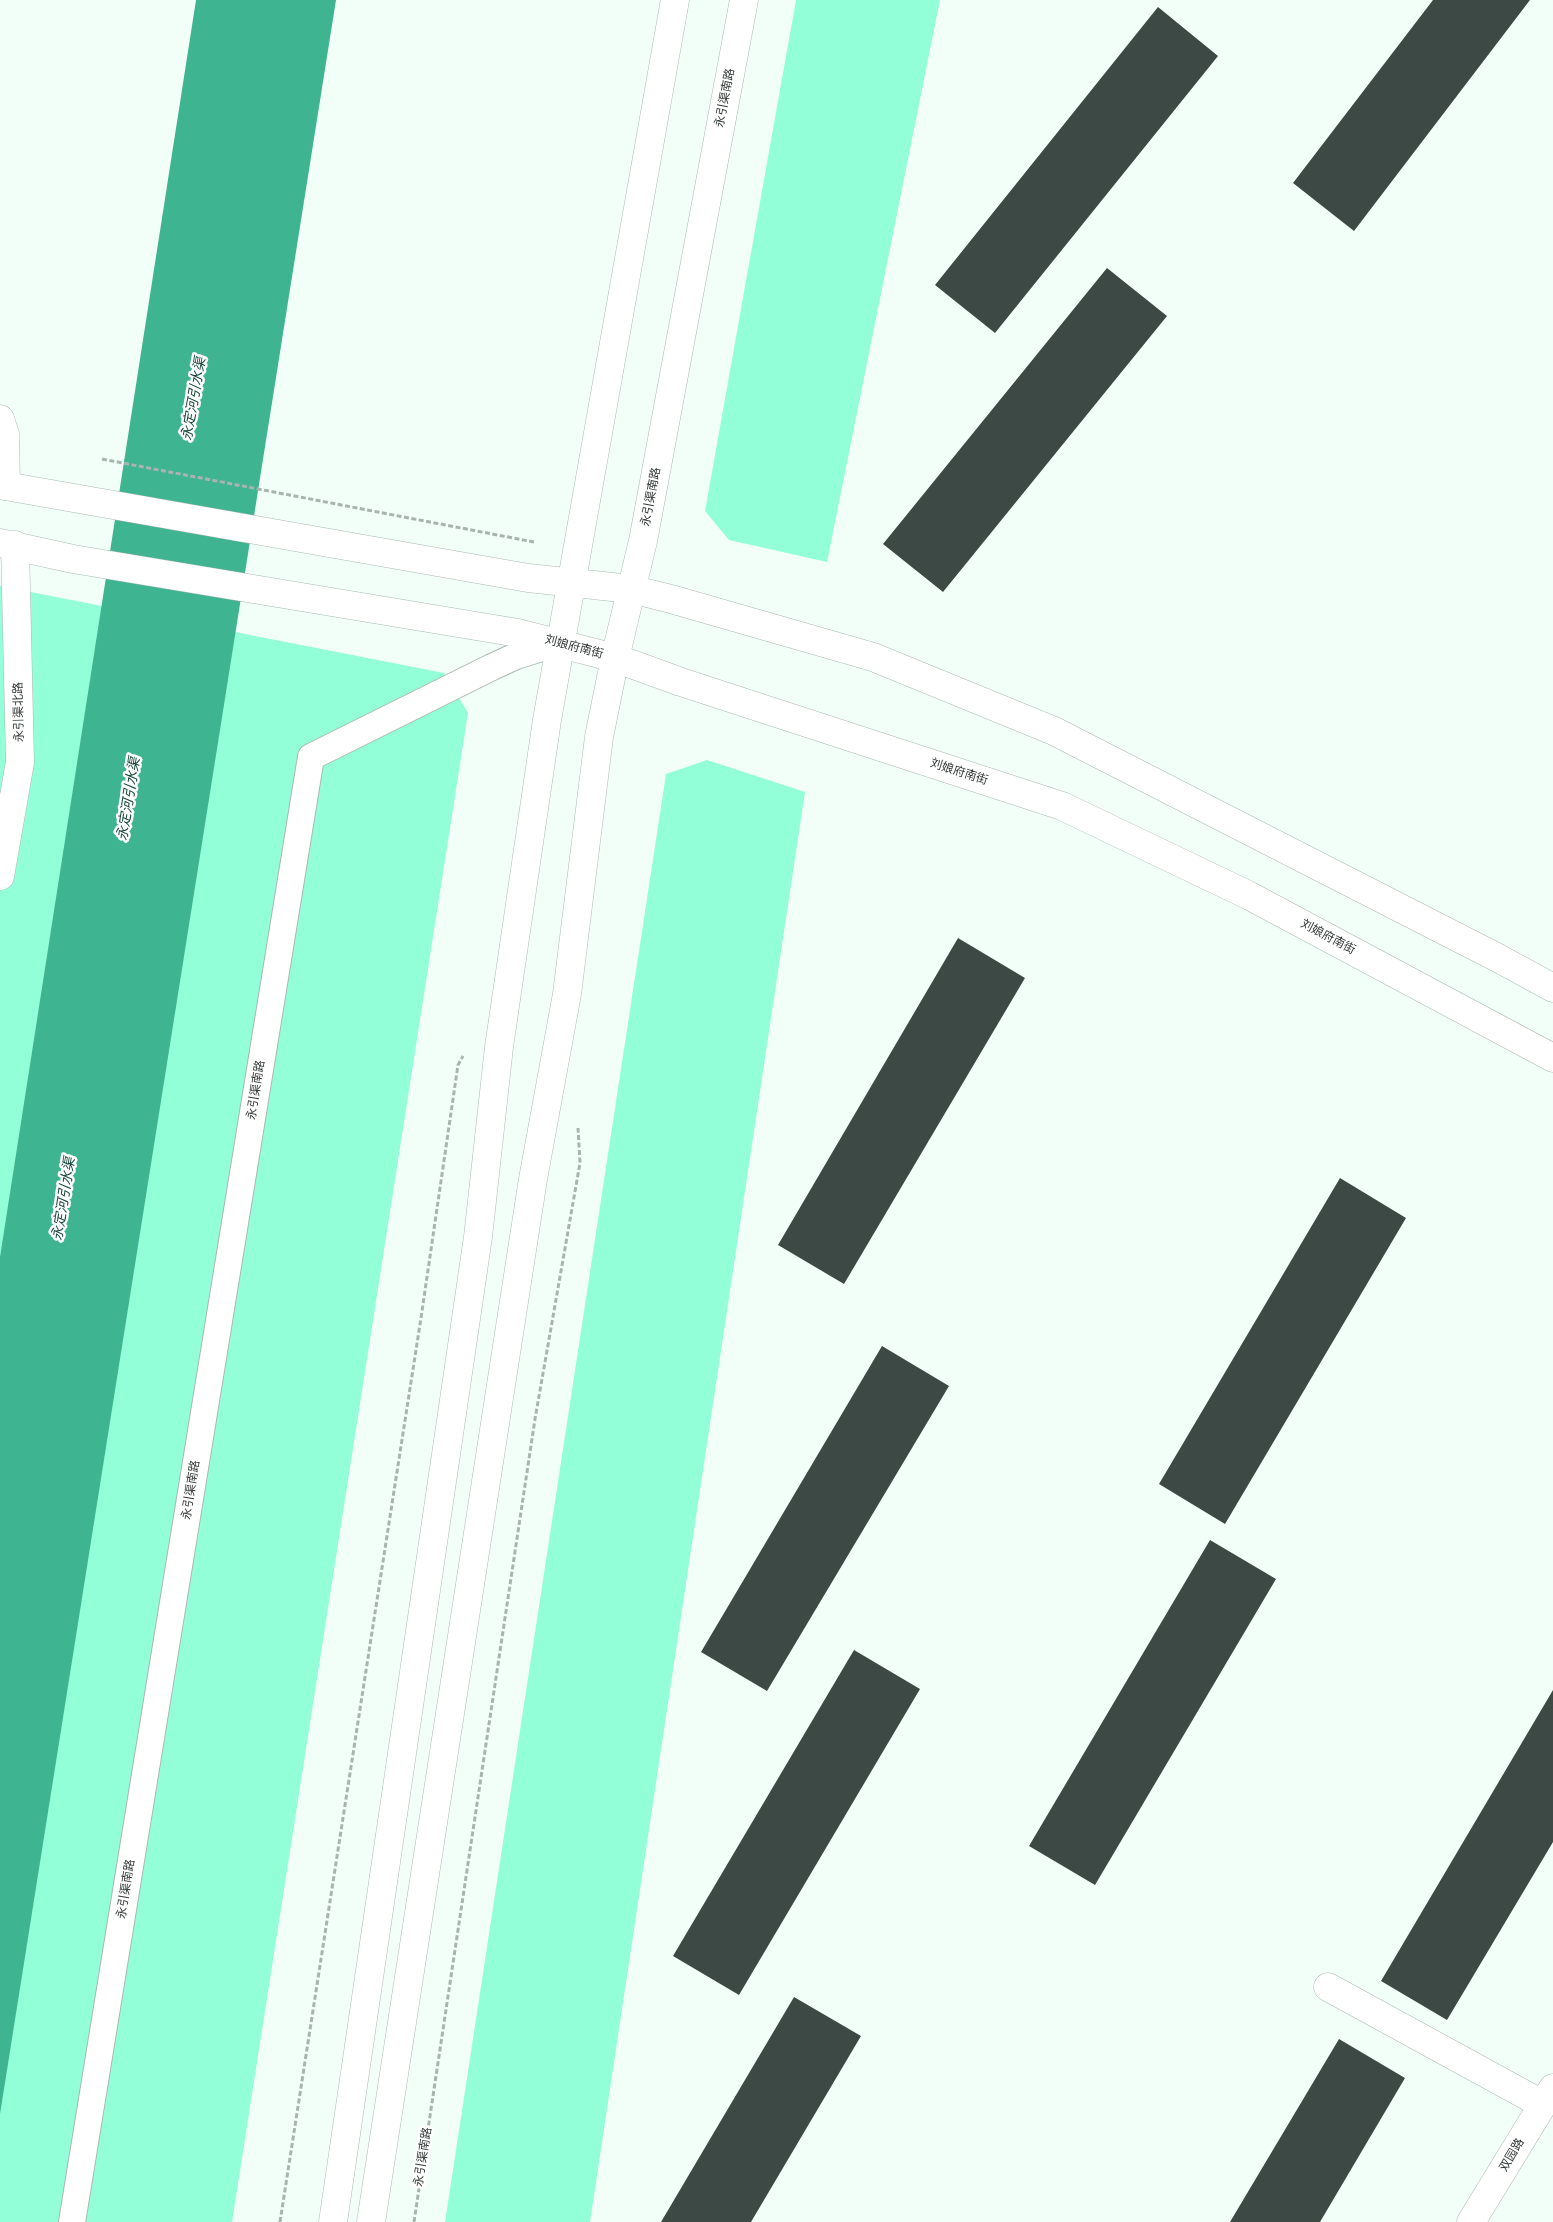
<!DOCTYPE html>
<meta charset="utf-8">
<style>
body{margin:0}
canvas{display:block;background:#f2fff9}
</style>
<canvas width="1553" height="2222"></canvas>
<script>
const context = document.querySelector('canvas').getContext('2d');
context.lineJoin = 'round';
function fill(path, color) { context.fillStyle = color; context.fill(path, 'evenodd'); }
function strokePath(path, color, width, dash) { context.strokeStyle = color; context.lineWidth = width; context.lineCap = dash ? 'butt' : 'round'; context.setLineDash(dash || []); context.stroke(path); }
function drawText(font, color, halo, rows, align = 'center') {
  context.font = font + ' "Noto Sans","Noto Sans SC",sans-serif'; context.lineWidth = 5; context.setLineDash([]); context.textBaseline = 'middle'; context.strokeStyle = halo; context.fillStyle = color; for (const [text, x, y, turn = 0] of rows) {
    context.save(); context.translate(x, y); context.rotate((+turn || 0) * Math.PI / 180); context.textAlign = isNaN(turn) ? turn : align; if (halo) context.strokeText(text, 0, 0); context.fillText(text, 0, 0); context.restore();
  }
}
fill(new Path2D(`
 M796,0h144l-113,562 -98,-22 -24,-29z
 M0,586l444,87 24,40 -236,1509h-232z
 M707,760l98,32 -215,1430h-145l221,-1448z`), '#93ffd8');
fill(new Path2D(`
 M196,0h140l-336,2114v-857z`), '#3fb490');
fill(new Path2D(`
 M1433,0h97l-176,231 -61,-48z
 M1158,7l60,49 -223,277 -60,-48z
 M1107,268l60,48 -224,276 -60,-48z
 M958,938l67,40 -181,306 -66,-39z
 M1340,1178l66,40 -181,306 -66,-40z
 M882,1346l67,40 -182,305 -66,-39z
 M1210,1540l66,39 -181,306 -66,-39z
 M854,1650l66,39 -181,306 -66,-39z
 M1553,1690v152l-106,178 -66,-39z
 M794,1997l67,39 -110,186h-90z
 M1339,2039l66,39 -85,144h-90z`), '#3d4944');
const pedestrian = new Path2D(`
 M72,2222l239,-1465 181,-90 24,-11 45,-14`);
const minor = new Path2D(`
 M0,419l5,15 1,52
 M0,876l20,-114 -5,-217
 M1328,1987l214,117`);
const tertiary = new Path2D(`
 M1471,2222l82,-134`);
const secondary = new Path2D(`
 M0,485l528,93 103,11 40,10 202,58 181,74 444,227 55,30
 M0,543l73,16 445,74 97,25 66,24 381,124 186,89 305,163`);
const primary = new Path2D(`
 M333,2222l145,-985 21,-190 48,-327 128,-720
 M371,2222l162,-1043 34,-185 32,-257 16,-79 28,-117 101,-541`);
strokePath(pedestrian, '#aab8b2', 28);
strokePath(minor, '#aab8b2', 29);
strokePath(tertiary, '#aab8b2', 29);
strokePath(secondary, '#aab8b2', 29);
strokePath(primary, '#aab8b2', 29);
strokePath(new Path2D(`
 M102,459l432,83
 M280,2222l141,-904 37,-253 5,-9
 M414,2222l121,-803 45,-256 -2,-35`), '#a9b3af', 3, [5, 2.5]);
strokePath(pedestrian, '#fff', 26);
strokePath(minor, '#fff', 28);
strokePath(tertiary, '#fff', 28);
strokePath(secondary, '#fff', 28);
strokePath(primary, '#fff', 28);
drawText('12px', '#323835', '#fff', [
 ["永引渠南路",725,98,-79],
 ["永引渠南路",651,497,-79],
 ["刘娘府南街",574,647,15],
 ["永引渠北路",19,712,-91],
 ["刘娘府南街",959,772,18],
 ["刘娘府南街",1328,937,28],
 ["永引渠南路",256,1090,-81],
 ["永引渠南路",191,1490,-81],
 ["永引渠南路",126,1889,-81],
 ["双园路",1512,2155,-59],
 ["永引渠南路",423,2157,-81]
]);
drawText('italic 14px', '#164738', '#fff', [
 ["永定河引水渠",194,399,-80],
 ["永定河引水渠",129,799,-81],
 ["永定河引水渠",64,1199,-81]
]);
</script>
